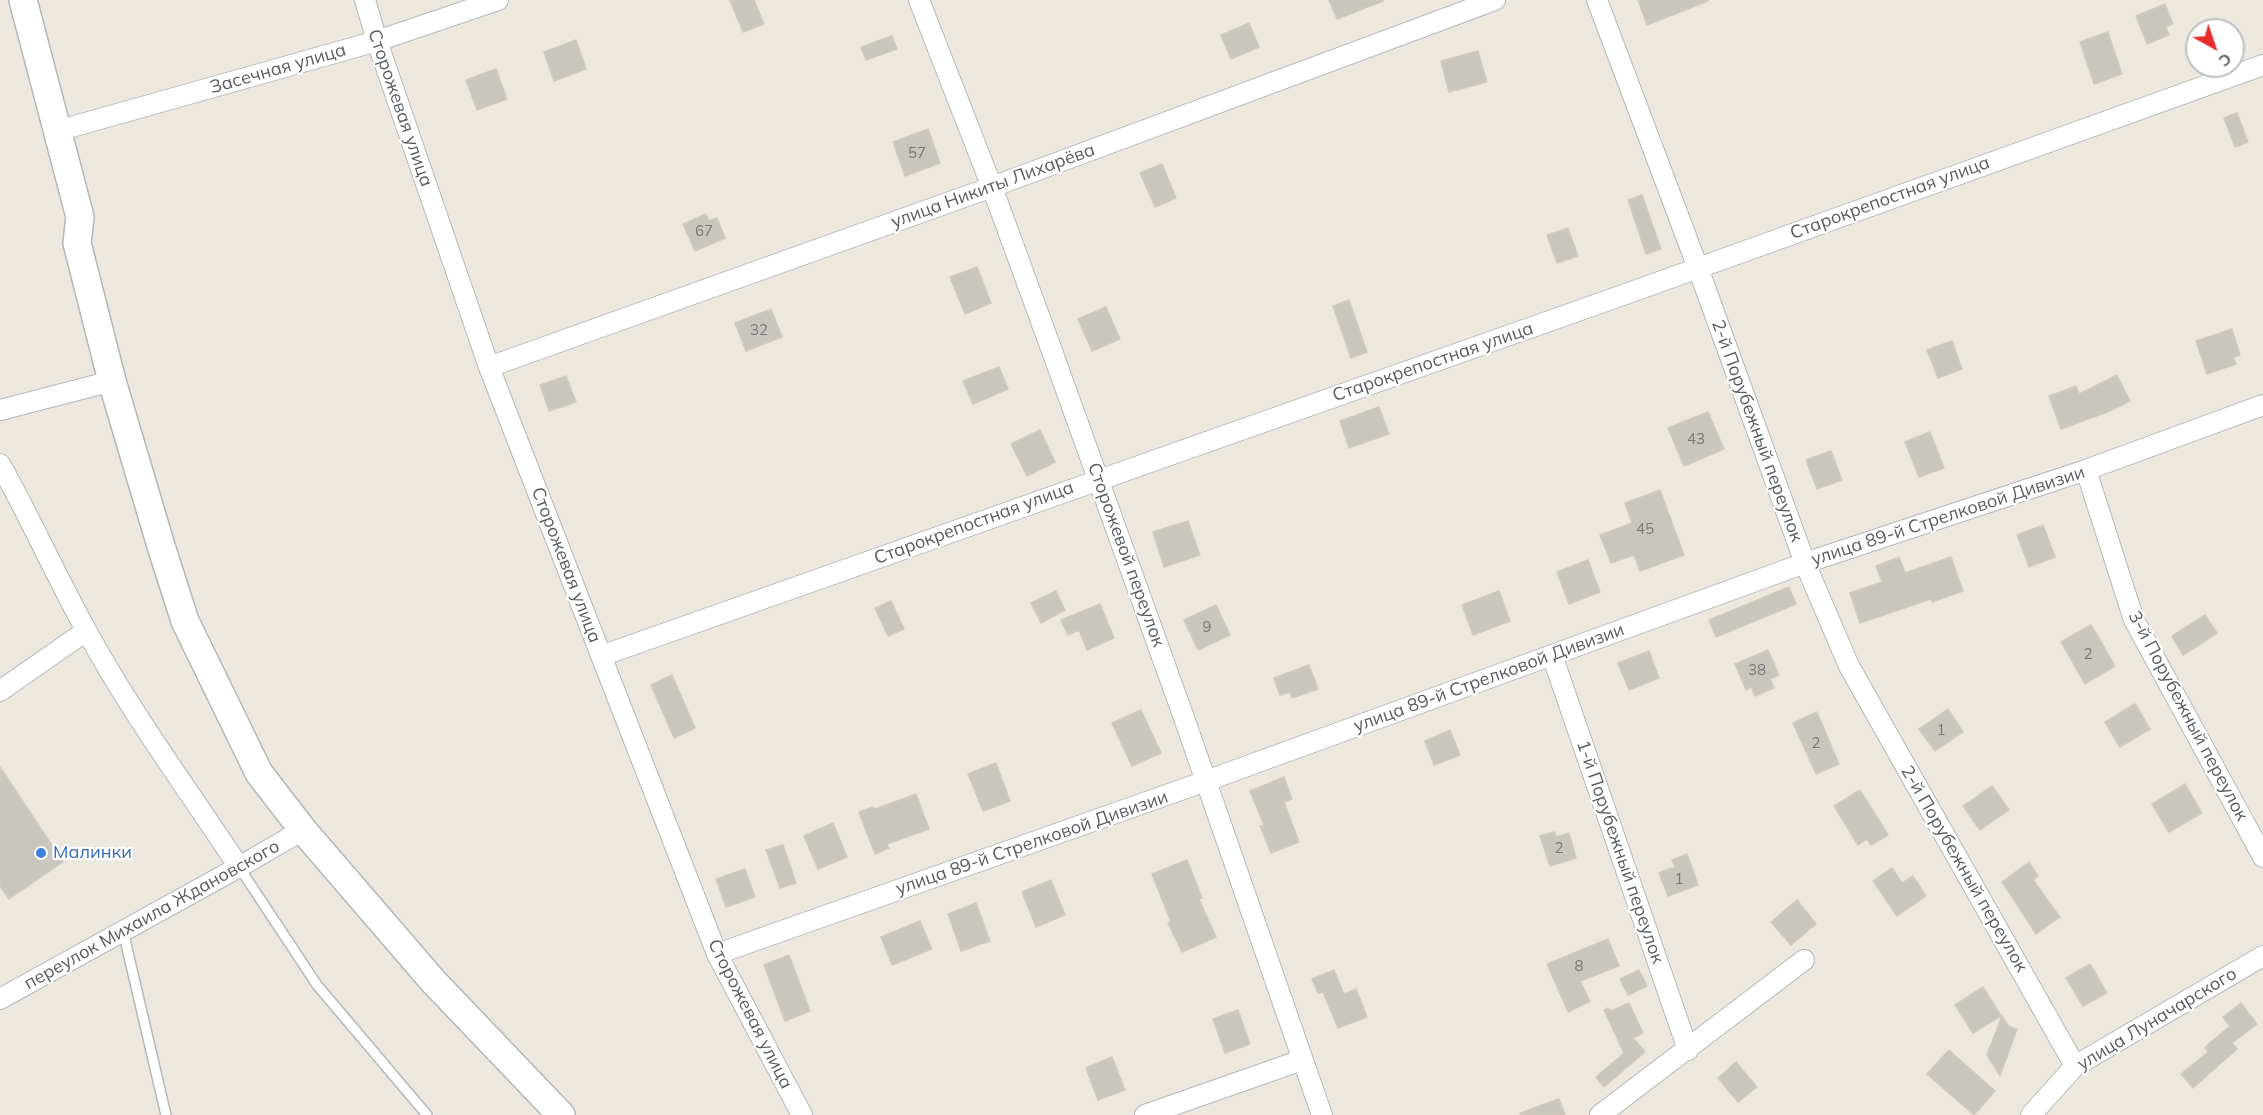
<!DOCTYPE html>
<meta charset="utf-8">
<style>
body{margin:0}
#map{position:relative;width:2263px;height:1115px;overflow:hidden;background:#ece8e0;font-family:Mulish,sans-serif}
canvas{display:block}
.north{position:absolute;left:2185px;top:18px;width:60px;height:60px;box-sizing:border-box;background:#fff;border:2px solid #bdbec0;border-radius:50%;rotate:140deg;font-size:16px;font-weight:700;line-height:24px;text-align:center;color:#595d61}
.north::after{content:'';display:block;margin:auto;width:21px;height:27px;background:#e62e2c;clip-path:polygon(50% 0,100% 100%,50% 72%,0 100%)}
</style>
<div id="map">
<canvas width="2263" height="1115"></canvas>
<div class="north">С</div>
</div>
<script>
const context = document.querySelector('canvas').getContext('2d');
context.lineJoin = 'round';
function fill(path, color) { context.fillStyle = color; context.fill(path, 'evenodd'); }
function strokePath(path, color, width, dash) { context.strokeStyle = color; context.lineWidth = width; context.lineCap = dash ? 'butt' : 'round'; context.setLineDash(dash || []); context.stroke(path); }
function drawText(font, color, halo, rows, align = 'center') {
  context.font = font + ' Mulish,sans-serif'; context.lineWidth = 4.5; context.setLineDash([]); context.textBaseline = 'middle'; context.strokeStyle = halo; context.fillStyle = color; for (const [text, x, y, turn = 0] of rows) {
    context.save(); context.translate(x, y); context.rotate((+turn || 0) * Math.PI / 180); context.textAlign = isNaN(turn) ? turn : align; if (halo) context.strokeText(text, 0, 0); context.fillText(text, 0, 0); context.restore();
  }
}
const building = new Path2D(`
 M730,0h24l10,24 -21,8z
 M1329,0h54v1l-46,18z
 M1638,0h70v1l-61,24z
 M2165,4l8,20 -7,3 3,8 -22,9 -11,-28z
 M1249,23l10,24 -28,12 -10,-24z
 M2108,32l14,42 -28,10 -14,-42z
 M892,36l5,13 -31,11 -5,-13z
 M576,40l10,29 -32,12 -10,-29z
 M1478,51l9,31 -38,10 -8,-31z
 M496,69l11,30 -30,11 -11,-30z
 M2237,113l11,29 -13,5 -11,-29z
 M928,129l12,34 -35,13 -12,-34z
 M1162,164l14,34 -21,9 -15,-34z
 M1642,195l19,54 -15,5 -18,-54z
 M706,214l3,7 8,-3 8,20 -30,13 -12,-27z
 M1568,228l10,28 -21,7 -10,-28z
 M977,267l14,36 -26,11 -15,-37z
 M1349,300l18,52 -16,6 -18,-52z
 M1106,307l14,32 -28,12 -14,-32z
 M771,309l11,28 -36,14 -11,-28z
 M2232,329l8,26 -7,2 3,7 -29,10 -11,-33z
 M1952,341l10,28 -24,9 -11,-28z
 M999,367l9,22 -35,15 -10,-23z
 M2117,375l13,26 -20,10 -49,18 -12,-33 27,-10 3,8z
 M566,376l10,26 -27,9 -9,-26z
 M1379,407l10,27 -40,14 -9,-27z
 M1708,412l16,37 -40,17 -16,-38z
 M1040,430l15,32 -28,14 -16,-32z
 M1930,432l14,36 -25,9 -14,-35z
 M1831,451l11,29 -25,9 -11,-29z
 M1660,490l24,65 -44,16 -6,-16 -23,8 -11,-28 32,-12 -7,-20z
 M1188,521l12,34 -36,12 -11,-35z
 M2043,525l12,32 -26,10 -12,-32z
 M1899,557l6,16 46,-16 12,34 -31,11 -1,-3 -71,24 -10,-30 32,-11 -6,-16z
 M1588,560l12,32 -31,12 -12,-32z
 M1789,587l7,17 -80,33 -7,-17z
 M1056,591l9,19 -24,13 -10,-20z
 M1499,591l11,30 -37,14 -11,-30z
 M891,601l13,28 -16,7 -13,-28z
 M1100,604l14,34 -27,12 -8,-20 -11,5 -7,-15z
 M1216,605l14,30 -32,15 -14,-30z
 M2205,615l12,18 -34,22 -11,-19z
 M2091,625l24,41 -30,18 -24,-42z
 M1768,650l11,25 -9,4 4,9 -19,8 -4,-9 -5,3 -11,-26z
 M1649,651l10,27 -30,12 -11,-27z
 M1309,665l9,24 -26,9 -2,-6 -10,3 -6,-17z
 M672,675l23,53 -21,10 -23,-53z
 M2135,704l15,25 -30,18 -15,-25z
 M1948,709l15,23 -28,19 -16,-22z
 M1141,710l20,43 -29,13 -20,-43z
 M1817,712l22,52 -23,10 -23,-51z
 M1450,730l10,25 -26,10 -9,-24z
 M996,763l14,38 -27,10 -15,-37z
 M0,767l63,95 -54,37 -9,-13z
 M1284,777l8,22 -8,3 15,40 -28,11 -11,-27 4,-1 -14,-34z
 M2185,784l17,29 -33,19 -17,-28z
 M1992,786l17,24 -29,20 -17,-24z
 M1860,790l28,45 -17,10 -4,-6 -9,6 -24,-39z
 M916,794l13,35 -42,15 2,4 -14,6 -16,-42 14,-5 2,2z
 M833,823l14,34 -29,12 -14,-33z
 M1555,832l1,5 13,-4 7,25 -26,8 -10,-30z
 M783,845l13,38 -16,5 -14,-38z
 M1687,854l11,31 -30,11 -9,-23 16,-6 -3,-7z
 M1187,860l15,38 -3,1 17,38 -34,15 -14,-29 3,-1 -19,-48z
 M2029,862l9,14 -5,4 27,37 -24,17 -34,-52z
 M1892,868l10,15 11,-7 13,20 -29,20 -24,-35z
 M745,869l10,28 -29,10 -10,-28z
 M1051,880l14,35 -29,12 -14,-35z
 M1797,900l19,24 -25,21 -20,-23z
 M976,903l14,38 -29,10 -13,-37z
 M920,921l12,28 -40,16 -11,-28z
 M1608,939l11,27 -39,15 10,20 -22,11 -21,-48z
 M789,955l21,56 -25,10 -21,-56z
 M2090,964l17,29 -24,13 -17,-28z
 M1334,970l10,24 12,-5 11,28 -29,11 -15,-36 -5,1 -6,-14z
 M1639,970l8,16 -19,9 -8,-16z
 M1983,987l18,29 -28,17 -18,-28z
 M1629,1003l14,30 -10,5 12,14 -41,35 -8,-10 28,-24 -20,-43 4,-2 3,3z
 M2241,1003l16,21 -25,19 5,6 -44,39 -12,-14 27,-22 -3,-5 25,-21 -7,-9z
 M1238,1010l12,34 -25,9 -12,-34z
 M2002,1016l6,10 9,3 -17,47 -13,-21z
 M1949,1050l46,41 -21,24 -47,-41z
 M1112,1057l13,33 -27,10 -12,-32z
 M1736,1062l21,25 -19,15 -20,-24z
 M1559,1099l6,16h-44l-1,-2z`);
fill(building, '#c9c5bf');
strokePath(building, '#d0cabf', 1.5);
const service = new Path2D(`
 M239,867l78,118 110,130
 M123,931l43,184`);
const minor = new Path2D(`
 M365,0l12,41 112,326 228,587 85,161
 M919,0l73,187 60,164 131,364 139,400
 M1597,0l101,268 107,295 44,103 226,400
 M57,131l320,-90 121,-41
 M489,367l503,-180 503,-187
 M0,410l112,-29
 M0,464c31,55 56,112 86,166 44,81 102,160 153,237
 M2086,470l48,150 129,237
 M1552,655l136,395
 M601,656l1022,-361 640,-230
 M0,691l86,-60
 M717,954l489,-173 599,-218 281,-93 177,-65
 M0,999l239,-132 64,-37
 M1145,1115l157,-55
 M1600,1115l204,-155
 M2031,1115l44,-49 188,-110`);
const secondary = new Path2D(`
 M23,0l57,217 -3,26 35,138 49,165 24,75 74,152 44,57 130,151 128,134`);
strokePath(service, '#b3b7bb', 12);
strokePath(minor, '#b3b7bb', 22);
strokePath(secondary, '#b2b6bb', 30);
strokePath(service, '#fff', 9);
strokePath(minor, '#fff', 20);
strokePath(secondary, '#fff', 27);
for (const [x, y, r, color] of [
 [41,853,6,"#3f7fe0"]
]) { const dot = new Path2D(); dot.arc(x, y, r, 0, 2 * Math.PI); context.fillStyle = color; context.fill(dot); strokePath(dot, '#fff', 2); }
drawText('15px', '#757778', null, [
 ["57",917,153],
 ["67",704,231],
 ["32",759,330],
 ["43",1696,439],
 ["45",1645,529],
 ["9",1207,627],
 ["2",2088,654],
 ["38",1757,670],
 ["1",1941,730],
 ["2",1816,743],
 ["2",1559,848],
 ["1",1679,879],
 ["8",1579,966]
]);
drawText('18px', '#595d61', '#fff', [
 ["Засечная улица",278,69,-16],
 ["Сторожевая улица",400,108,71],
 ["улица Никиты Лихарёва",993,186,-20],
 ["Старокрепостная улица",1890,198,-20],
 ["Старокрепостная улица",1433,362,-19],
 ["2-й Порубежный переулок",1757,431,70],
 ["улица 89-й Стрелковой Дивизии",1948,516,-18],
 ["Старокрепостная улица",974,523,-20],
 ["Сторожевой переулок",1126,555,70],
 ["Сторожевая улица",566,565,69],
 ["улица 89-й Стрелковой Дивизии",1489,678,-20],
 ["3-й Порубежный переулок",2188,716,62],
 ["улица 89-й Стрелковой Дивизии",1032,843,-19],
 ["1-й Порубежный переулок",1620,852,71],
 ["2-й Порубежный переулок",1964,869,60],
 ["переулок Михаила Ждановского",152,915,-29],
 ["Сторожевая улица",750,1014,63],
 ["улица Луначарского",2157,1019,-31]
]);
drawText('18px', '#366cbe', '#fff', [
 ["Малинки",53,853]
], 'left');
</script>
